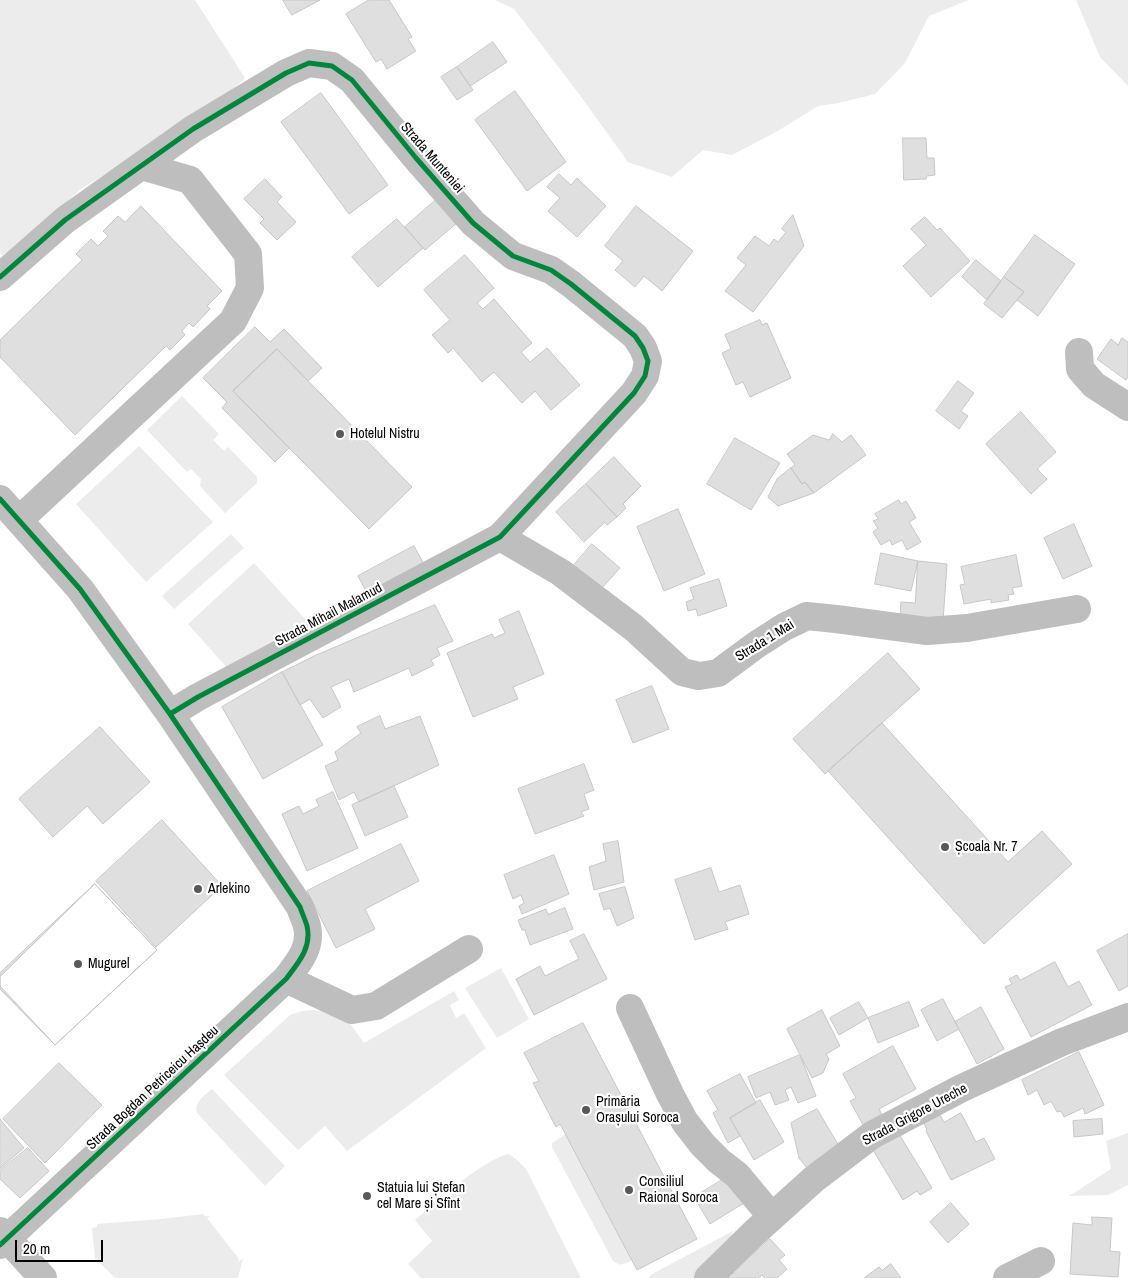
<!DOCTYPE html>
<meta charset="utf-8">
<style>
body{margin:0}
#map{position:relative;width:1128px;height:1278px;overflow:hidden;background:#fff;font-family:"Archivo Narrow",sans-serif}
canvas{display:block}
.scale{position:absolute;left:15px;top:1240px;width:88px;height:22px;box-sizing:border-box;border:2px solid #000;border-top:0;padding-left:6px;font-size:15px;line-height:18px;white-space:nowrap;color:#000;-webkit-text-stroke:4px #fff;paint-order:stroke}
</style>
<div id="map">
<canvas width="1128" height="1278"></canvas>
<div class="scale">20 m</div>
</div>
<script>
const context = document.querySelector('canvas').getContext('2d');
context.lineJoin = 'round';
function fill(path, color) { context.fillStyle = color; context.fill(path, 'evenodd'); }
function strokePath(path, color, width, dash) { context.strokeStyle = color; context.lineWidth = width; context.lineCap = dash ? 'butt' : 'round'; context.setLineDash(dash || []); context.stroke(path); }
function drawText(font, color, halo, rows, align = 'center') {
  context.font = font + ' "Archivo Narrow",sans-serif'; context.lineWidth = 4.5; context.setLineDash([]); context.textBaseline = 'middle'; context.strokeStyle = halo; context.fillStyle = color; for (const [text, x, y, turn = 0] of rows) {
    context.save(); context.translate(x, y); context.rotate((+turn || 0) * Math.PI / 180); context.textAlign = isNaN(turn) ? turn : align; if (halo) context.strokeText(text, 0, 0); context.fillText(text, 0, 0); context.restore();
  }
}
fill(new Path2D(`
 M0,0h195l50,78 -29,28 -135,83 -57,51 -22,16 -2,-3z
 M495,0h474l-40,16 -24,47 -30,31 -36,9 -21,3 -42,26 -44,23 -29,-5 -31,27 -44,-15 -49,-68 -65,-85z
 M1076,0h52v86l-28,-29z
 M182,396l37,38 -6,6 11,11 4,-4 29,30v6l-32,30 -25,-27 1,-7 -10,-10 -4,3 -40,-42z
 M139,446l74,76 -67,60 -70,-78z
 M231,534l13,14 -70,61 -12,-13z
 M254,563l51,56 14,-8 5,6 -94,54 -42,-47z
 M501,968l28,51 -32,19 -32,-50z
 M454,991l5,9 -9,5 6,13 8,-5 22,35 -139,103 -22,-25 -27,24 -74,-75 66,-60 12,-4 12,-1 18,3 17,9 15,21z
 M212,1089l73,77 -20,20 -68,-73c-3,-11 7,-17 15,-24z
 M1128,1133v52l-20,10 -39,1 42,-27 -5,-28z
 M566,1134l66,126c-7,4 -12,7 -19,1l-61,-114v-4z
 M509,1154l8,6 9,9 55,109h-160l-13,-14 24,-23 -17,-21c22,-18 68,-61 94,-66z
 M203,1214l2,2h5l-3,2 32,41 -1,3 5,-4 -5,20h-123l-20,-20 -3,-30 5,-1v-3l64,-5z
 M733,1231l-6,16 -32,31h-47l6,-5z`), '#ececec');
const building = new Path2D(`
 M283,0h37l-28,15z
 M369,0h20l23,37 -4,2 8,12 -29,18 -6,-10 -5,3 -30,-48z
 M493,42l14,20 -37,24 -13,-19z
 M457,67l16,23 -16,10 -16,-23z
 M515,91l51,71 -39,29 -52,-71z
 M321,93l67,92 -39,29 -68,-92z
 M903,138h23l1,20h7l1,17 -8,1 -1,3 -22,1z
 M559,174l12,11 6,-7 29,28 -29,31 -29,-26 12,-13 -13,-11z
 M265,179l17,18 -5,5 19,20 -19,18 -17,-17 4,-4 -20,-20z
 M438,198l20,24 -33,28 -20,-23z
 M141,206l81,85 -15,15 3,3 -17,18 -4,-4 -7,8 3,4 -15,15 -4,-4 -91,89 -75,-78v-17l82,-80 -6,-6 15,-15 7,7 10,-10 -5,-5 15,-15 7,6z
 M636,206l57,45 -31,40 -18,-15 -9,11 -20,-17 8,-9 -18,-15z
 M793,215l11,31 -51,66 -28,-21 21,-26 -9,-7 18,-22 14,10 5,-7 4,3 8,-10 -4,-3z
 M925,217l12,13 3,-2 30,33 -39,36 -28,-31 23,-21 -15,-16z
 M397,219l26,29 -45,39 -26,-30z
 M1035,235l40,29 -37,52 -21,-16 7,-8 -20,-15z
 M465,255l29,33 -17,15 6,6 11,-10 38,44 -11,9 9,10 17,-14 33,37 -29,25 -16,-19 -13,12 -28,-31 -12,10 -29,-34 -5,5 -16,-18 18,-15 -26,-30z
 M976,260l25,21 -14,19 -25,-23z
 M1004,277l20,15 -22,26 -18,-14z
 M760,320l2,5 5,-2 24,55 -41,19 -7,-15 -7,3 -14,-32 9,-4 -6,-14z
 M255,327l15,15 14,-13 38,39 -14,13 -31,-32 -44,42 56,57 -14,14 -53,-54 5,-6 -24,-24z
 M1122,338l6,4v35l-2,3 -29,-21 14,-20 7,6z
 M277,349l135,138 -43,42 -136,-138z
 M958,381l16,12 -13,18 7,5 -9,13 -23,-18z
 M1021,412l35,40 -19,17 10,10 -16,15 -45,-50z
 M833,434l9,8 9,-7 15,20 -52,38 -9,-11 -3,2 -11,-16 4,-3 -8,-11 26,-19 16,5z
 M735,438l45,25 -29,47 -44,-26z
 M614,457l27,29 -18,18 3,4 -9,9 -31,-33z
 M791,468l11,16 3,-2 9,11 -36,13 -10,-9 9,-18z
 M586,484l31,33 -10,8 -2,-3 -21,20 -28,-30z
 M899,500l2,4 5,-3 10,17 -7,4 12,20 -14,8 -5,-10 -10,5 -2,-5 -9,5 -8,-13 5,-4 -5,-7 5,-2 -3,-5z
 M678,509l27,65 -41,17 -27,-64z
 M1074,524l18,42 -29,13 -19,-41z
 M592,544l28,24 -19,21 -27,-24z
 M414,546l13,23 -57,30 -12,-23z
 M881,553l37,8 -7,30 -36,-7z
 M1016,555l6,31 -10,2 2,6 -6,1 1,5 -18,3v-4l-27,5 -4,-19 5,-1 -4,-17z
 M918,561l29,3 -4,57 -43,-3 1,-16 14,1z
 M719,579l8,27 -29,10 -2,-7 -8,2 -2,-9 8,-3 -4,-11z
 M435,605l18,36 -16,7 3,7 -9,5 3,5 -22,11 -3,-8 -55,24 -5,-13 -18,8 10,20 -18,11 -13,-19 -10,6 -18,-33 32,-16z
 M519,611l25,63 -31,13 5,12 -45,18 -26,-64 45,-19 2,4 11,-5 -6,-13z
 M888,653l32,36 -95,85 -32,-35z
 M282,672l41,73 -60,34 -41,-72z
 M652,686l17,43 -36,14 -17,-43z
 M380,716l5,13 35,-13 19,49 -80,37 -5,-10 -15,8 -14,-34 13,-6 -3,-8 26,-19 -4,-6z
 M882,723l126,139 34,-31 30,33 -88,80 -156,-173z
 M100,727l50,55 -47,42 -16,-18 -34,31 -34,-38z
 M584,764l10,26 -10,4 5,15 -8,3 3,4 -49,18 -17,-45z
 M394,786l14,31 -43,19 -13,-31z
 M333,792l25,56 -51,23 -25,-57 17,-8 4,8 16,-8 -3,-6z
 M162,820l60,66 -66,61 -60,-66z
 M618,841l6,41 -30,8 -5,-23 17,-6 -3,-17z
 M401,844l18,37 -54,28 10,20 -39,19 -29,-57z
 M554,855l15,39 -47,20 -3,-8 5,-3 -3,-8 -8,4 -9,-24z
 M711,868l8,24 21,-7 9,29 -24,8 3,7 -33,11 -20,-60z
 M95,884l62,66 -102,95 -55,-56v-12z
 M95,884l62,66 -102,95 -55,-59v-13z
 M625,887l9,31 -17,8 -7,-18 -6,2 -5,-16z
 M565,908l8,21 -43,16 -5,-15h-3l-4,-10 28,-11 2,5z
 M584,934l23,45 -73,36 -18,-36 24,-13 5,10 34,-17 -9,-18z
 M1128,934v52l-9,5 -22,-40z
 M1055,962l13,25 11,-6 13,24 -61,32 -26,-50 7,-3 -3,-5 8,-4 3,5z
 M943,999l16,30 -22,12 -16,-31z
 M859,1002l9,16 -29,17 -9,-17z
 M909,1002l10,24 -41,17 -10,-25z
 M981,1007l23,42 -27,15 -22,-42z
 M822,1010l18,36 -14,8 3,5 -6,14 -11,5 -12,-23 -13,-26z
 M583,1023l114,216 -60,31 -77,-146 -4,3 -23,-44 6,-2 -15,-28z
 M893,1046l23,43 -37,20 3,6 -19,10 -13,-24 6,-3 -13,-24z
 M1079,1052l25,53 -19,9 -2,-6 -19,9 -3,-6 -4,1 -6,-11 -7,4 -7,-15 -9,5 -6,-15z
 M800,1055l16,41 -18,7 -7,-16 -6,3 4,10 -14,5 -5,-13 -14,6 -8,-21z
 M59,1063l43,42 -57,58 -42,-44z
 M740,1074l16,29 -26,15 10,18 -12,7 -15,-30 5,-3 -11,-19z
 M760,1100l24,42 -30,18 -24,-42z
 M817,1109l22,37 -32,22 -8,-10 -8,-35z
 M961,1113l15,29 8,-4 11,21 -44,21 -25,-49 1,-1 -3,-7 16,-8 4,7z
 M0,1119l24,29 -24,20z
 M1102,1119l1,15 -29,3 -1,-16z
 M899,1134l33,54 -12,7 -3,-4 -14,9 -30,-50z
 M28,1148l21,23 -29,27 -20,-19v-9z
 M727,1177l17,26 -34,21 -16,-27z
 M951,1203l18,21 -21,19 -18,-21z
 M1092,1217l20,1 -2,33 10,1 -2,25 -48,-3 3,-51 19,2z
 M770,1239l15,16 -6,5 8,9 -10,9h-12l-3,-3 -4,3h-32z
 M891,1264l10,14h-37l15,-11 3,3z`);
fill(building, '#dfdfdf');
strokePath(building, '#c7c7c7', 1);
strokePath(new Path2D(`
 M0,277l65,-57 128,-91 93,-56 23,-10 23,3 20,14 64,78 57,65 40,33 38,14 20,14 64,52 8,12 5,13 -3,15 -11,17 -134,144 -302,160 -28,17
 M1079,352l1,17 14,16 34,22
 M0,499l80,90 90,125 130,193c2,6 5,12 7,19 5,22 -9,37 -21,53l-286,266
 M19,520l214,-199 17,-33 -2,-34 -58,-74 -48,-14
 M500,537l60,35 74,56 48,44 17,4 19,-3 38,-28 28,-18 23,-11 29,3 91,12 40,-3 110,-19
 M286,979l66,31 24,-4 93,-57
 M630,1008l40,86 15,28 18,23 16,16 18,14 35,42
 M0,1231l43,47
 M708,1278l46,-45 60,-54 58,-44 90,-47 100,-46 66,-25
 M1007,1278l34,-17`), '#bebebe', 28);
strokePath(new Path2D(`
 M0,277l65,-57 128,-91 93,-56 23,-10 23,3 20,14 64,78 57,65 40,33 38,14 20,14 64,52 8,12 5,13 -3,15 -11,17 -134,144 -302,160 -28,17
 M0,499l80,90 90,125 130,193c2,6 5,12 7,19 5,22 -9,37 -21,53l-286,266`), '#00873e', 5);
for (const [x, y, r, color] of [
 [340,434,5,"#595959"],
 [945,847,5,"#595959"],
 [198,889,5,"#595959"],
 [78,964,5,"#595959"],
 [586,1110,5,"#595959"],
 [629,1190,5,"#595959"],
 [367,1196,5,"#595959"]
]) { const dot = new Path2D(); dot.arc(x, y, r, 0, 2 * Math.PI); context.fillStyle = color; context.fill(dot); strokePath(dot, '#fff', 2); }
drawText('14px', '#000', '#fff', [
 ["Strada Munteniei",432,158,49],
 ["Strada Mihail Malamud",329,615,-28],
 ["Strada 1 Mai",765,641,-32],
 ["Strada Bogdan Petriceicu Hașdeu",153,1088,-43],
 ["Strada Grigore Ureche",915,1115,-28]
]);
drawText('14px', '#000', '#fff', [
 ["Hotelul Nistru",350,434],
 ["Școala Nr. 7",955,847],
 ["Arlekino",208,889],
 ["Mugurel",88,964],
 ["Primăria",596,1102],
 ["Orașului Soroca",596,1118],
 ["Consiliul",639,1182],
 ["Raional Soroca",639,1198],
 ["Statuia lui Ștefan",377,1188],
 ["cel Mare și Sfînt",377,1204]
], 'left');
</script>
